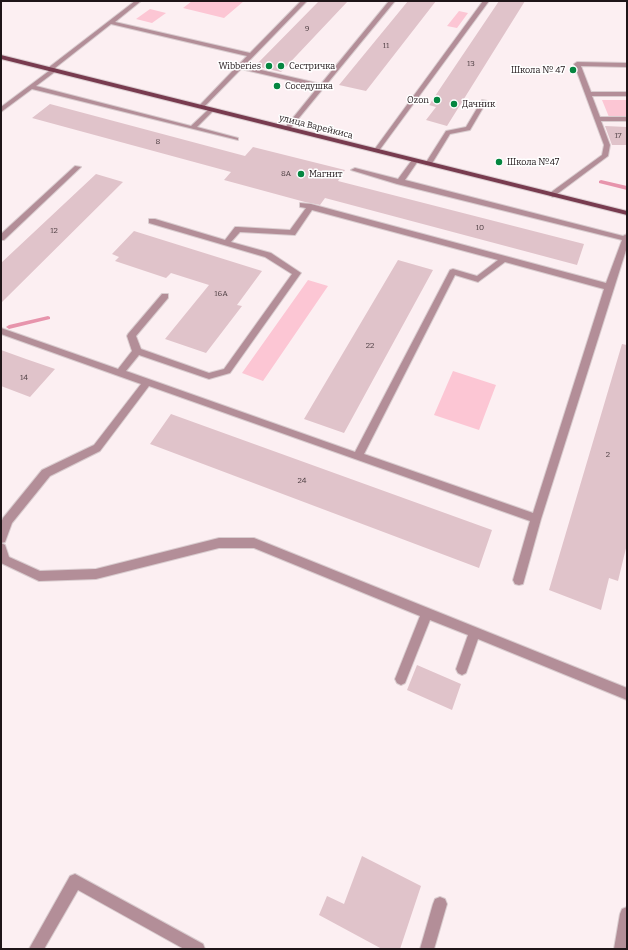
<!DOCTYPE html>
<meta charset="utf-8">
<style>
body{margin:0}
#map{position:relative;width:628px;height:950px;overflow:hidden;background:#fceff2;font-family:Bitter,serif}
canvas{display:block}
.frame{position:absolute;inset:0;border:2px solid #1f1518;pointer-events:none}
</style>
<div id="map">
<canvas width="628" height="950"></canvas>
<div class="frame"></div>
</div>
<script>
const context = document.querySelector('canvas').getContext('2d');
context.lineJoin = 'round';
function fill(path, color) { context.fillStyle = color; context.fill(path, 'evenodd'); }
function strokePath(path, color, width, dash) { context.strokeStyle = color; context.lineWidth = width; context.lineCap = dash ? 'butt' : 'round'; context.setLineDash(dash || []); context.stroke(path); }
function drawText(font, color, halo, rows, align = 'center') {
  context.font = font + ' Bitter,serif'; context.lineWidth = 3; context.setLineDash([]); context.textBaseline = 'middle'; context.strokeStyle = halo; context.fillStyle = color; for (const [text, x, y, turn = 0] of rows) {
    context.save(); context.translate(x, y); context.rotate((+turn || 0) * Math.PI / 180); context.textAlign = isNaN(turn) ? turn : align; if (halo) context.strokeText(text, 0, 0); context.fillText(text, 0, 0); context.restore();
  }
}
fill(new Path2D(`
 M192,1h52l-20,17 -41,-10z
 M150,9l16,4 -14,10 -16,-4z
 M459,11l9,2 -11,15 -10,-2z
 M602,100h25v17h-18z
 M308,280l20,6 -65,95 -21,-8z
 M453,371l43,14 -17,45 -45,-15z`), '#fcc6d4');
fill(new Path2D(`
 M601,180l26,6v4l-28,-7v-2z
 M48,316l2,1v2l-41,10 -3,-2 3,-2z`), '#e794ac');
fill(new Path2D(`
 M319,1h29l-67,71 -26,-6z
 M408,1h28l-70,90 -27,-6z
 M499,1h26l-78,125 -21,-6 10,-13 -7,-2z
 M50,104l195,52 8,-9 92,23 -7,11 246,63 -7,21 -252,-67 -5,7 -15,-3 -81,-22 7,-8 -199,-54z
 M605,126l22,1v18h-15z
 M96,174l27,8 -122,121v-40z
 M134,231l128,40 -25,34 5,1 -36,47 -41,-14 44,-54 -38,-12 -5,5 -51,-17 4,-4 -7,-3z
 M398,260l35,10 -89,163 -40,-14z
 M622,344l5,1v199l-9,37 -9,-3 -8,32 -52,-20z
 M1,350l25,9 29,10 -25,28 -29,-11z
 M171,414l321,116 -13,38 -329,-124z
 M417,665l44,19 -9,26 -45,-20z
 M362,856l59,30 -21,63h-18l-63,-34 8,-19 17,8z`), '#e0c3ca');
const minor = new Path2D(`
 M135,1h6l-26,21 135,31 51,-52h6l-63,65 77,18 68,-83h6l-106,129 -5,-1 34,-42 -77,-18 -38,39h-4v-2l48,-50 -136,-32 -56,44 2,2 -1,1 -20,15 155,40 18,-17h4v2l-16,16 41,11v2l-206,-51 -31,23v-5l48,-36 -2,-2 1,-1z
 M483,1h6l-111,151h-4v-2z
 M577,62l50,1v4l-46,-1 10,26h36v4h-35l8,21h27v4h-26l9,24 -2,11 -55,41 -4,-2 1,-2 52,-38 2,-10 -30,-81z
 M482,100l5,1 -17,29 -20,4 -19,31h-4l-2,-1 21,-33 20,-4z
 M414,159l4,2 -13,19 218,56 4,-2v13l-86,272 -18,65 -4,1 -4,-1 -2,-4 17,-59 -381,-135 -49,65 -50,25 -38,47 -7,19 -4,1 4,2 4,12 31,14 56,-2 123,-31h35l373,150v12l-149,-61 -12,34 -4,2 -4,-2 -2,-4 12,-34 -38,-15 -25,63 -4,2 -4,-2 -2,-4 25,-63 -166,-68h-35l-123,31 -57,2 -38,-18v-40l2,-5 39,-48 52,-25 47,-61 -140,-50v-6l117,41 14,-18 -5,-15 1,-2 34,-40h6v4l-32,38 5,13 68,24 15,-4 68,-95 -27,-17 -116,-34v-4h6l70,21 10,-13h3l52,3 16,-22 -6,-1v-4l11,1 295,79 16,-43 -225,-56 -46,-14 4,-2 43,11 14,-19zM312,210l186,50 -21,16 -24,-7 -3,1 -95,182 -229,-81 13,-16 70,24 21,-6 71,-100 -30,-20 -40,-11 9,-10 55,3zM505,262l99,27 -71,224 -169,-59 91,-179 23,7z
 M75,166l6,1 -77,73h-3v-6z
 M75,874l128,70 2,5h-21l-106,-59 -34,59h-15l41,-73z
 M440,897l5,2 2,5 -13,45h-14l13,-45 2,-5z
 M627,907v42h-13l6,-35 2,-5z`);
const major = new Path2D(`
 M1,55l626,156v4l-626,-156z`);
strokePath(minor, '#d9cccf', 2);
strokePath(major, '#d9cccf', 2);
fill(minor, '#b38e98');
fill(major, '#783b4f');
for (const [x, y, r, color] of [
 [269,66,4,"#048640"],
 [281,66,4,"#048640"],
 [573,70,4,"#048640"],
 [277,86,4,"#048640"],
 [437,100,4,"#048640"],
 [454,104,4,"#048640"],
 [499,162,4,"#048640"],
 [301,174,4,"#048640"]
]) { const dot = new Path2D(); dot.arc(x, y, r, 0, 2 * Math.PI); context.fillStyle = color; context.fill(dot); strokePath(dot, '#fff', 1.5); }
drawText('8px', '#4f4044', null, [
 ["9",307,29],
 ["11",386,46],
 ["13",471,64],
 ["17",618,136],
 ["8",158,142],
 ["8А",286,174],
 ["10",480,228],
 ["12",54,231],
 ["16А",221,294],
 ["22",370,346],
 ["14",24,378],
 ["2",608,455],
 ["24",302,481]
]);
drawText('9px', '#1f1518', '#fff', [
 ["Wibberies",261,66,"right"],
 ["Сестричка",289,66],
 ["Школа № 47",565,70,"right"],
 ["Соседушка",285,86],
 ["Ozon",429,100,"right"],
 ["Дачник",462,104],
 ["Школа №47",507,162],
 ["Магнит",309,174]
], 'left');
drawText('9px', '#1f1518', '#fff', [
 ["улица Варейкиса",316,127,14]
]);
</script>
